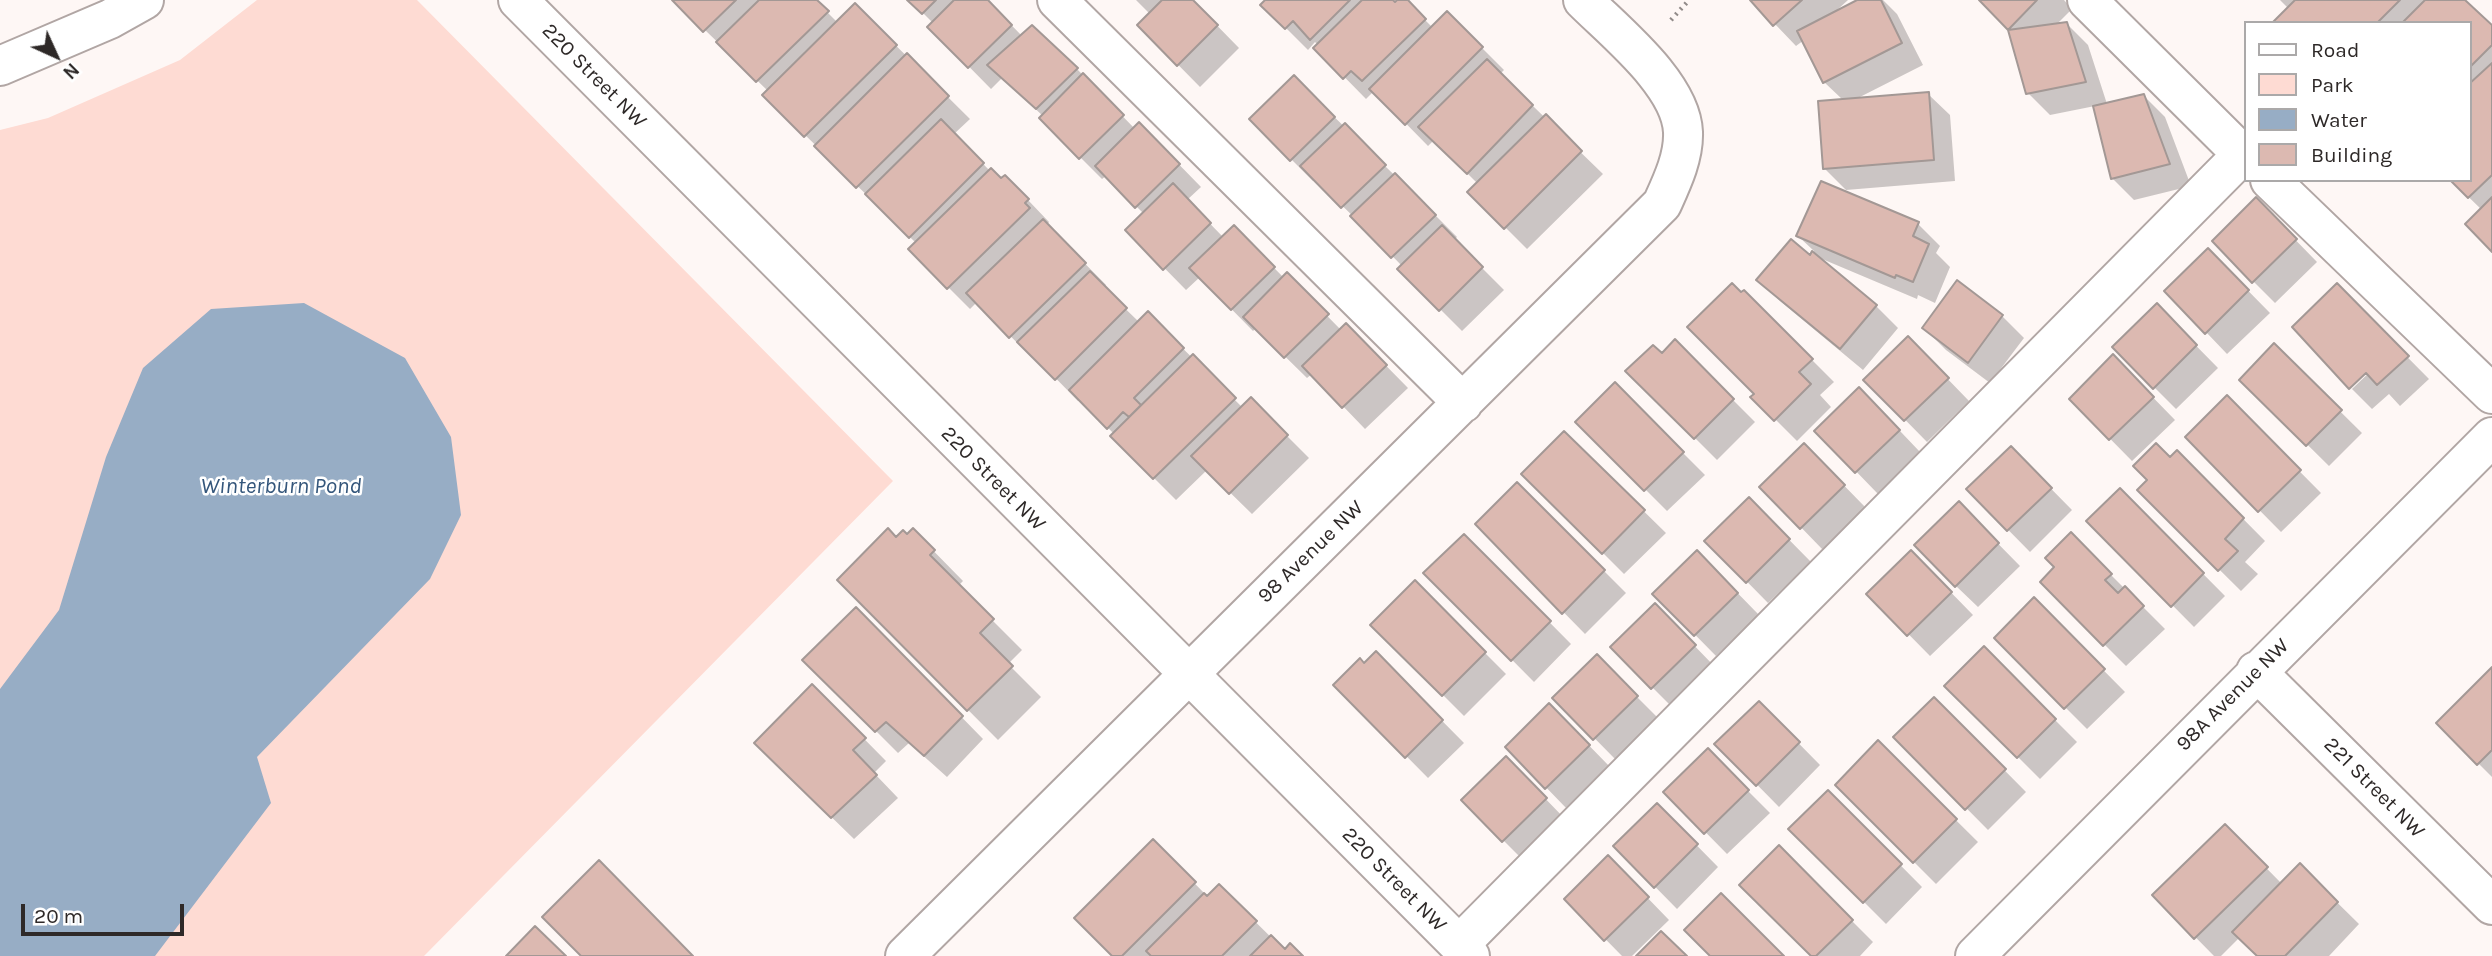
<!DOCTYPE html>
<style>
body{margin:0}
#map{position:relative;width:2492px;height:956px;overflow:hidden;background:#fef7f5;font-family:Karla,sans-serif}
canvas{display:block}
.legend{position:absolute;left:2244px;top:21px;width:228px;height:161px;box-sizing:border-box;background:#fff;border:2px solid #aba9a9;margin:0;padding:9px 12px;list-style:none;font-size:21px;color:#2e2928}
.legend li{display:flex;align-items:center;gap:14px;height:35px}
.legend b{width:35px;border:2px solid #aba9a9}
.north{position:absolute;left:21px;top:21px;width:70px;height:70px;-webkit-text-stroke:5px #fff;paint-order:stroke;rotate:135deg;font-size:19px;font-weight:700;line-height:28px;text-align:center;color:#2e2928}
.north::after{content:'';display:block;margin:auto;width:24px;height:32px;background:#2e2928;clip-path:polygon(50% 0,100% 100%,50% 72%,0 100%)}
.scale{position:absolute;left:21px;top:904px;width:163px;height:32px;box-sizing:border-box;border:4px solid #2e2928;border-top:0;padding-left:9px;font-size:21px;line-height:24px;white-space:nowrap;color:#2e2928;-webkit-text-stroke:5px #fff;paint-order:stroke}
</style>
<div id="map">
<canvas width="2492" height="956"></canvas>
<ul class="legend">
<li><b style="height:9px;background:#fff"></b>Road</li>
<li><b style="height:19px;background:#fedbd3"></b>Park</li>
<li><b style="height:19px;background:#97adc5"></b>Water</li>
<li><b style="height:19px;background:#dcb9b1"></b>Building</li>
</ul>
<div class="north">N</div>
<div class="scale">20 m</div>
</div>
<script>
const context = document.querySelector('canvas').getContext('2d');
context.lineJoin = 'round';
function fill(path, color) { context.fillStyle = color; context.fill(path, 'evenodd'); }
function strokePath(path, color, width, dash) { context.strokeStyle = color; context.lineWidth = width; context.lineCap = dash ? 'butt' : 'round'; context.setLineDash(dash || []); context.stroke(path); }
function drawText(font, color, halo, rows, align = 'center') {
  context.font = font + ' Karla,sans-serif'; context.lineWidth = 5; context.setLineDash([]); context.textBaseline = 'middle'; context.strokeStyle = halo; context.fillStyle = color; for (const [text, x, y, turn = 0] of rows) {
    context.save(); context.translate(x, y); context.rotate((+turn || 0) * Math.PI / 180); context.textAlign = isNaN(turn) ? turn : align; if (halo) context.strokeText(text, 0, 0); context.fillText(text, 0, 0); context.restore();
  }
}
fill(new Path2D(`
 M257,0h160l476,481 -469,475h-424v-826l48,-12 132,-58z`), '#fedbd3');
fill(new Path2D(`
 M304,303l101,55 46,79 10,78 -31,64 -173,178 14,46 -116,153h-155v-267l59,-79 47,-153 37,-89 68,-59z`), '#97adc5');
fill(new Path2D(`
 M674,0h141l23,23 17,-18 115,114 -16,15 36,37 37,28 22,23 -2,3 59,60 -2,3 35,34 9,-8 95,94 8,-8 58,58 -57,56 -45,-44 -31,30 -64,-64 2,-2 -34,-35 -2,2 -44,-45 -2,2 -55,-56 -7,7 -60,-60 6,-6 -152,-148 4,-4z
 M910,0h77l35,36 10,-9 45,42 58,60 26,17 40,41 -14,13 36,37 11,-10 50,51 3,-3 54,55 5,-5 62,63 -43,41 -53,-55 -5,4 -51,-50 -3,3 -53,-54 -14,13 -59,-60 17,-16 -38,-38 -4,3 -61,-61 2,-2 -41,-38 -11,11 -61,-62 3,-4z
 M1136,0h56l47,48 -39,39 -61,-62 11,-11z
 M1268,0h125l-1,2 3,3 5,-5h5l27,27 15,-14 57,57 -4,4 103,100 -76,75 -57,-57 8,-8 -44,-44 -6,6 -54,-55 -8,8 -50,-51 2,-3 -3,-3 -7,8 -45,-45z
 M1752,0h96l-12,11 24,-11h23l14,14 26,51 -69,35 74,-6 22,21 5,66 -109,9 -22,-22 19,-68 -19,-18 -20,-42 -8,6z
 M1981,0h83l8,9 -16,16 10,-2 22,22 19,59 36,-9 22,22 26,69 -57,14 -22,-22 -17,-72 -45,9 -22,-22 -19,-64z
 M2280,0h183l29,27v223l-10,-40 -31,-30h18v-157h-194l14,-14z
 M1294,78l123,119 40,40 -3,3 50,50 -42,41 -62,-62 2,-3 -37,-38 -50,-49 -2,2 -62,-62z
 M2277,221l40,41 -42,41 -22,-22z
 M1918,224l22,22 -4,7 14,14 -15,36 -17,-8 -1,4 -102,-43 61,50 22,22 -35,42 -83,-69 -21,-21 51,-23 4,-6 -16,-15z
 M2208,250l62,63 -43,41 -21,-22z
 M2337,286l92,93 -29,27 -11,-12 -17,15 -20,-20 22,-21z
 M1744,292l90,90 -14,13 11,12 -34,34 -44,-44 4,-3 -16,-99z
 M2157,306l61,62 -42,41 -62,-62z
 M2002,316l22,22 -34,45 -44,-33 -22,-22z
 M1908,338l61,63 -42,41 -61,-62z
 M1675,342l80,80 -38,38 -89,-89 34,-16z
 M2274,346l88,87 -33,33 -87,-86z
 M2135,379l40,41 -43,41 -61,-62z
 M1615,385l90,90 -38,36 -89,-89z
 M2227,398l94,95 -40,39 -94,-95z
 M1881,411l39,41 -42,42 -61,-63z
 M1564,433l102,100 -42,41 -100,-100z
 M2011,448l61,62 -42,42 -62,-63z
 M2177,452l88,89 -20,21 13,12 -17,17 -102,-101z
 M1826,467l40,41 -43,42 -61,-63z
 M1517,484l109,109 -41,41 -108,-110z
 M2120,490l105,106 -31,31 -105,-106z
 M1749,499l62,63 -43,41 -61,-62z
 M1959,504l61,62 -42,41 -22,-21z
 M913,530l50,51 -5,5 64,64 -14,14 33,33 -43,43 -159,-160 57,-41 11,-3z
 M2071,535l94,94 -39,37 -84,-84 14,-14z
 M1464,536l107,108 -37,38 -108,-109z
 M1719,574l40,41 -43,41 -61,-62z
 M1933,574l40,41 -43,41 -61,-62z
 M1415,583l91,91 -42,42 -91,-91z
 M2034,600l91,92 -38,37 -91,-91z
 M1655,605l61,63 -42,41 -62,-62z
 M856,609l127,130 -36,38 -38,-34 -11,10 -93,-93z
 M1984,649l93,93 -37,37 -93,-93z
 M1376,654l88,89 -36,35 -92,-93 28,-20z
 M1597,657l62,62 -43,41 -61,-62z
 M2492,670v107l-54,-54z
 M812,686l74,75 -12,12 24,25 -44,41 -76,-74z
 M1934,699l92,93 -38,38 -92,-93z
 M1759,703l61,62 -41,42 -62,-63z
 M1571,727l40,41 -43,42 -61,-63z
 M1878,743l100,99 -42,42 -99,-99z
 M1708,751l62,62 -43,41 -61,-62z
 M1506,758l61,63 -42,41 -62,-62z
 M1828,792l94,95 -36,37 -95,-95z
 M1657,805l61,62 -41,42 -62,-63z
 M2225,826l57,58 18,-18 59,58 -30,32h-70l-19,-19 -19,19h-7l-59,-60z
 M1153,841l55,56 11,-11 66,65 15,5h-185z
 M1779,848l94,94 -13,14h-47z
 M1608,857l61,63 -37,36h-10l-56,-57z`), '#0003');
const building = new Path2D(`
 M672,0h64l-33,32z
 M759,0h58l12,11 -73,71 -40,-40z
 M907,0h29l-14,14z
 M954,0h34l24,25 -44,43 -41,-41z
 M1162,0h31l25,25 -41,41 -40,-41z
 M1265,0h85l-40,40 -17,-19 -8,8 -25,-24z
 M1362,0h31l2,2 2,-2h11l18,19 -64,62 -11,-10 -8,8 -30,-31z
 M1750,0h52l-29,26z
 M1857,0h24l21,43 -79,40 -26,-52z
 M1979,0h58l-29,30z
 M2295,0h105l-23,23h-105z
 M2425,0h40l27,25v20l-23,23v-45h-67z
 M855,3l42,42 -93,92 -42,-42z
 M1447,11l36,36 -78,78 -36,-36z
 M2067,22l19,60 -60,12 -18,-64z
 M1032,25l46,43 -42,41 -49,-44z
 M907,53l42,43 -93,92 -42,-42z
 M1487,59l46,46 -66,69 -49,-47z
 M2492,63v112l-24,23 -18,-18h19v-96z
 M1083,73l41,42 -45,44 -40,-41z
 M1294,75l41,42 -45,44 -41,-42z
 M1929,92l5,68 -111,9 -5,-68z
 M2144,94l26,70 -59,15 -18,-73z
 M1546,114l36,37 -78,78 -37,-37z
 M941,119l43,44 -75,75 -44,-44z
 M1139,122l41,42 -45,44 -40,-42z
 M1345,123l41,42 -45,43 -41,-42z
 M991,168l10,10 4,-3 24,24 -4,4 5,5 -83,81 -39,-40z
 M1395,173l41,42 -45,43 -41,-42z
 M1821,181l98,41 -6,14 16,8 -16,38 -17,-7 -1,3 -99,-42z
 M1173,183l38,40 -48,47 -38,-40z
 M2256,197l41,42 -45,44 -40,-42z
 M2492,197v55l-27,-28z
 M1043,219l43,44 -77,75 -43,-45z
 M1234,225l41,42 -44,43 -42,-42z
 M1442,225l41,42 -44,44 -42,-42z
 M1791,239l19,16 2,-4 65,54 -37,44 -84,-69z
 M2208,248l41,42 -44,44 -41,-43z
 M1090,271l37,37 -72,72 -38,-38z
 M1287,272l42,42 -45,44 -41,-41z
 M1957,280l46,35 -35,48 -46,-35z
 M1732,283l9,9 3,-2 69,69 -14,13 12,12 -37,37 -24,-24 4,-3 -67,-67z
 M2337,283l72,73 -32,29 -11,-12 -17,16 -57,-62z
 M2157,303l40,42 -44,44 -41,-42z
 M1148,311l36,37 -50,50 7,7 -12,12 -6,-5 -16,17 -38,-39z
 M1346,323l41,42 -45,43 -40,-42z
 M1908,336l41,42 -45,43 -41,-41z
 M1675,339l59,60 -40,40 -69,-68 28,-26 9,8z
 M2274,343l68,67 -36,36 -67,-66z
 M1193,354l43,44 -83,81 -43,-43z
 M2113,354l41,43 -45,43 -40,-41z
 M1615,382l69,70 -40,39 -69,-69z
 M1859,387l41,43 -45,43 -41,-42z
 M2227,395l74,75 -43,42 -73,-75z
 M1251,397l37,38 -59,59 -38,-38z
 M1564,431l81,79 -43,44 -81,-80z
 M1804,443l41,42 -45,44 -41,-42z
 M2156,443l14,14 7,-7 67,68 -19,21 13,12 -20,20 -81,-81 10,-10 -14,-14z
 M2011,446l41,42 -45,43 -41,-42z
 M1517,482l88,88 -43,44 -87,-90z
 M2120,488l84,85 -33,34 -85,-86z
 M1749,497l41,42 -44,44 -42,-42z
 M1959,501l40,42 -44,44 -41,-42z
 M888,528l8,9 7,-7 4,4 6,-6 22,22 -5,5 64,64 -14,14 33,33 -46,45 -130,-131z
 M2071,532l41,42 -7,6 13,13 7,-7 19,20 -41,40 -63,-64 14,-15 -9,-9z
 M1464,534l87,87 -40,40 -88,-88z
 M1697,550l41,43 -44,43 -42,-42z
 M1911,550l41,42 -45,44 -41,-42z
 M1415,580l71,72 -44,44 -72,-71z
 M2034,597l71,72 -41,40 -70,-71z
 M1655,603l41,42 -45,44 -41,-42z
 M856,607l107,109 -39,40 -38,-34 -11,10 -73,-72z
 M1984,646l72,73 -39,39 -73,-72z
 M1376,651l67,69 -38,38 -72,-73 27,-27 4,5z
 M1597,654l41,42 -45,44 -41,-42z
 M2492,667v83l-15,15 -41,-42z
 M812,684l54,54 -13,12 24,25 -46,43 -77,-75z
 M1934,697l72,72 -41,41 -72,-73z
 M1759,701l41,41 -44,44 -42,-42z
 M1549,703l41,42 -45,44 -40,-42z
 M1878,740l79,79 -44,44 -78,-78z
 M1708,748l41,42 -45,44 -41,-42z
 M1506,756l41,42 -45,44 -41,-42z
 M1828,790l74,74 -39,39 -75,-74z
 M1657,803l41,41 -44,44 -41,-42z
 M2225,824l43,43 -74,72 -42,-44z
 M1153,839l43,43 -74,74h-10l-38,-38z
 M1779,845l74,75 -37,36h-5l-72,-71z
 M1608,855l41,42 -45,44 -40,-42z
 M599,860l94,96h-112l-39,-39z
 M2300,863l38,39 -53,54h-28l-25,-24z
 M1219,884l38,37 -35,35h-71l-5,-5 58,-58 3,3z
 M1721,893l63,63h-74l-26,-26z
 M535,926l31,30h-60z
 M1661,931l26,25h-51z
 M1271,935l14,14 5,-6 13,13h-53z`);
fill(building, '#dcb9b1');
strokePath(building, '#a39895', 2);
const minor = new Path2D(`
 M518,0l952,956
 M1057,0l406,403
 M2087,0l158,157
 M0,66l110,-47 34,-19
 M2270,180l222,214
 M2256,671l236,234
 M1459,945l784,-791
 M905,956l757,-752c10,-22 22,-47 21,-72 -2,-48 -68,-100 -100,-132
 M1975,956l517,-519`);
strokePath(minor, '#b1a6a4', 42);
strokePath(new Path2D(`
 M1671,20l18,-20`), '#918b89', 4.5, [2, 5]);
strokePath(minor, '#fff', 38);
drawText('21px', '#2e2928', '#fff', [
 ["220 Street NW",594,76,45],
 ["220 Street NW",993,479,45],
 ["98 Avenue NW",1311,552,-44],
 ["98A Avenue NW",2233,695,-45],
 ["221 Street NW",2374,788,45],
 ["220 Street NW",1394,880,45]
]);
drawText('italic 23px', '#34567b', '#fff', [
 ["Winterburn Pond",281,486]
]);
</script>
